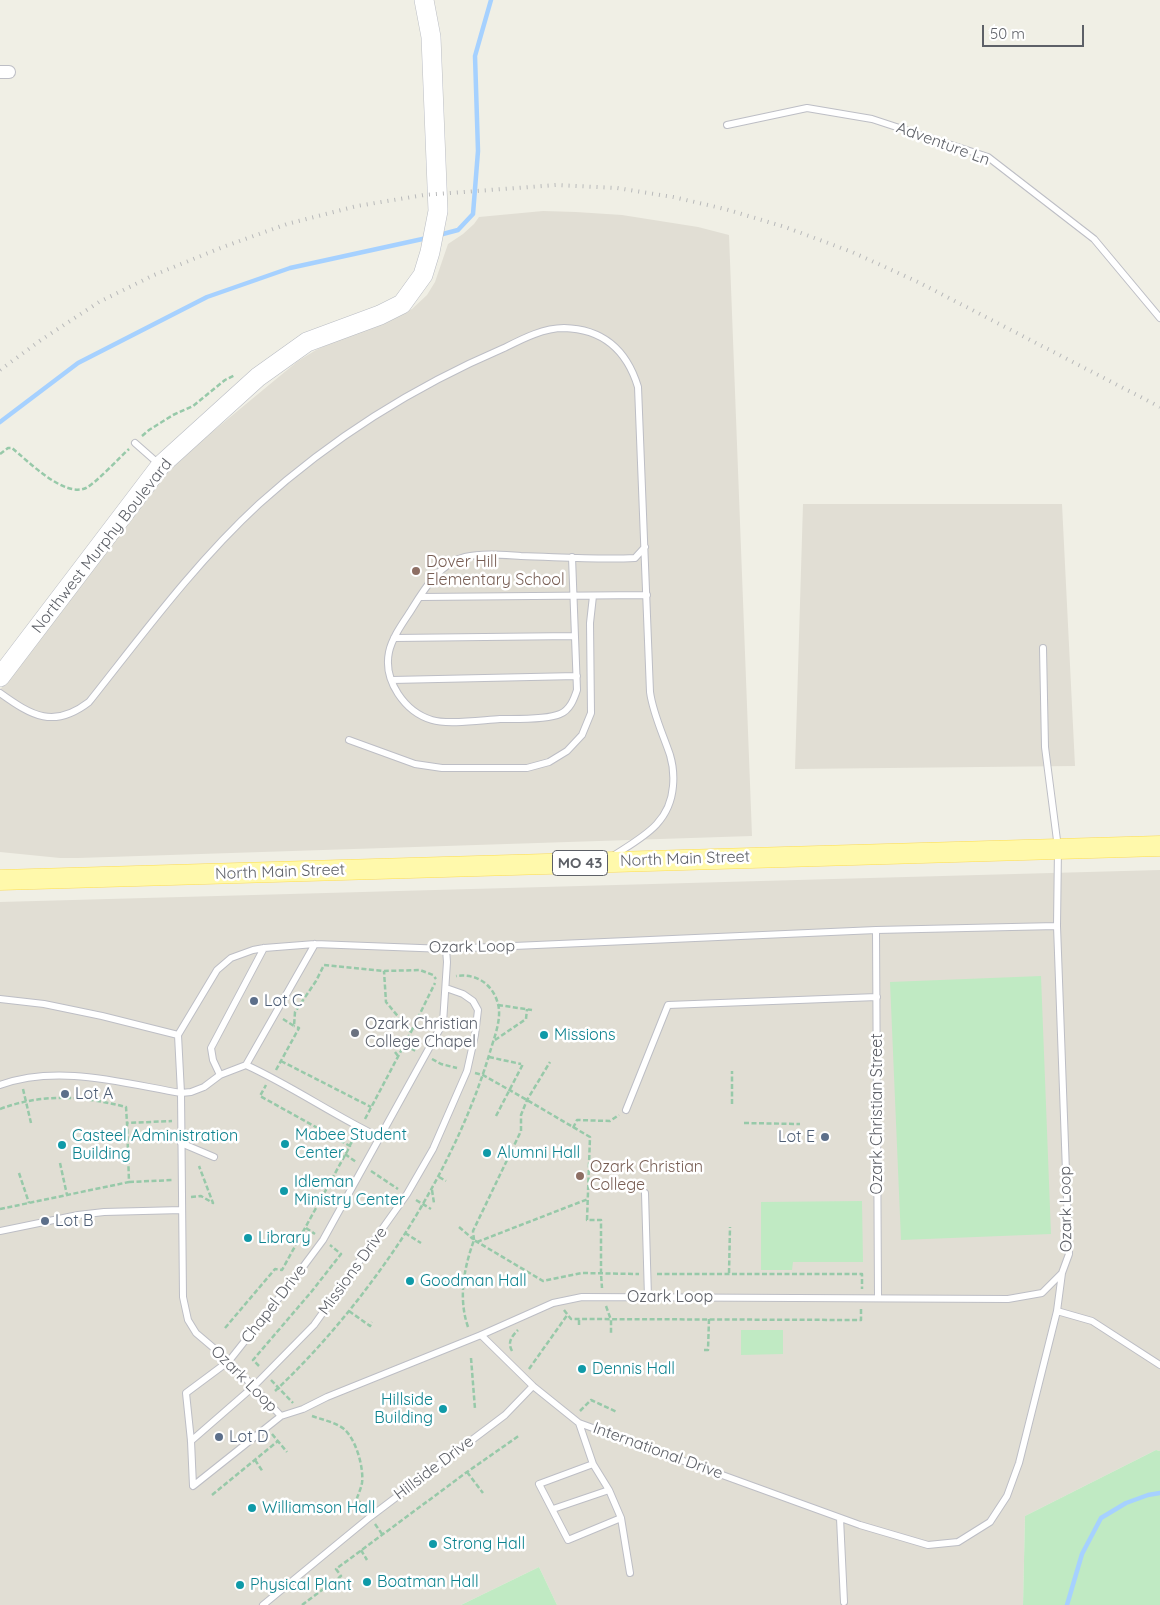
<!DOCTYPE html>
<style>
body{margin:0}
#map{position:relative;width:1160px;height:1605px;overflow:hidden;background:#f0efe5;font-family:Quicksand,sans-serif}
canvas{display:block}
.scale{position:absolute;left:982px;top:25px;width:102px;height:22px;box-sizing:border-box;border:2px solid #5d6067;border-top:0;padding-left:6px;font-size:15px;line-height:18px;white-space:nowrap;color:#5d6067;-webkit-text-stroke:4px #fff;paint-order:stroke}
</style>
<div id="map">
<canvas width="1160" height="1605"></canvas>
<div class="scale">50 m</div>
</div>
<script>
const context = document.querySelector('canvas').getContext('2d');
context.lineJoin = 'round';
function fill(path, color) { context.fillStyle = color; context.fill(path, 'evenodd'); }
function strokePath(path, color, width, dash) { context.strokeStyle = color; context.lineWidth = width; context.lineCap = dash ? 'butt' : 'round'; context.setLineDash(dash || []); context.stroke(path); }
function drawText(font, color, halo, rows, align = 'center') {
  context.font = font + ' Quicksand,sans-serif'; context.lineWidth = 5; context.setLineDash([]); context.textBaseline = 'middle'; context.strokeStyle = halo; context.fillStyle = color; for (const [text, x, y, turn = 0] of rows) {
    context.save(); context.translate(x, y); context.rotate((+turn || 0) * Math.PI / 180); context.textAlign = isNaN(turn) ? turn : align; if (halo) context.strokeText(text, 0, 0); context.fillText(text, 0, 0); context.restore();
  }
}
fill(new Path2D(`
 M543,211l33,1 46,3 76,12 31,8 23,601 -674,22h-18l-60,-6v-162l20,-29 140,-181 34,-33 104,-86 18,-11 19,-9 77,-32 15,-14 8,-13 13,-38 15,-10 11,-10 5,-7z
 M803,504h259l13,262 -280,3z
 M1160,870v581l-4,-1 -131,66 -2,89h-466l-18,-38 -78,38h-461v-703z`), '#e1ded4');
fill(new Path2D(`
 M1041,976l10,258 -150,6 -11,-258z
 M862,1201l1,61h-70l-1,8h-31v-68z
 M741,1330h42v24l-42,1z
 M1156,1450l4,1v154h-137l2,-89z
 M539,1567l18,38h-96z`), '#c0eac3');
strokePath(new Path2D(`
 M439,235l19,-5 15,-16 5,-63 -3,-95 16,-56
 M0,422l78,-59 129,-66 83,-29 137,-30
 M1067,1605l15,-51 19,-36 25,-15 22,-8 12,-2`), '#a6d1ff', 4.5);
const lane = new Path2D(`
 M727,125l80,-17 65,11 116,38 106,82 66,79
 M135,443l25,22
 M572,557l5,133c-3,9 -7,20 -17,24 -13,6 -45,5 -60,5 -18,1 -52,6 -68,1 -27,-8 -49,-39 -43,-68 3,-14 13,-28 21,-40 13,-21 29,-49 55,-55 18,-4 38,-2 56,-1 38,1 77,4 114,2l10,-11
 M420,597l227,-2
 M394,638l181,-2
 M1043,648l2,99 13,101 -1,78
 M392,680l185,-4
 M0,693c32,23 54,36 89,9 54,-68 106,-139 170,-198 72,-65 156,-118 245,-156 18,-9 39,-20 60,-20 40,1 63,23 74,59l12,305c3,22 13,42 20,63 3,10 4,20 3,31 -3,38 -31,51 -60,70
 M349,740l66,24 27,4h85l22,-6 18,-11 15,-16 9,-22 -1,-90 3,-27
 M1057,926l12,328 -7,19 -20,20 -34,6 -426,-2 -29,6 -72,32 -154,62 -24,12 -22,7 -52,-55 -33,-28 -8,-13 -5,-23 -2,-204 -3,-58 39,-65 14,-12 22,-8 11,-2 51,-4 131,5 430,-19z
 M876,930l2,367
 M0,999l44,5 58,12 76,19
 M246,1065c46,21 87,50 133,72
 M220,1075l-7,-15 -2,-12 53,-100
 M0,1085c58,-21 122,-2 181,8l10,-1 13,-5 16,-12 26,-10 69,-121
 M626,1110l42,-105 209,-8
 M181,1143l33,14
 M645,1193l3,105
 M0,1231l78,-16 26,-3 78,-2
 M1057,1311l35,10 68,44
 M481,1335l52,51 46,37 281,102 68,20 30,-3 32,-20 17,-26 12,-33 38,-152 5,-38
 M281,1416l-88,70 -2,-45 -5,-48 43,-32 68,-86 26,-35 120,-217 4,-61 -1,-13
 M579,1423l14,41 16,26 12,28 -53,22 -29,-56 54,-20
 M191,1441l62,-54 61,-62 93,-131 26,-45 34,-78 8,-36 3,-25 -5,-9 -10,-7 -17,-6
 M553,1509l56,-19
 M621,1518l9,55
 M840,1518l4,84
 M263,1605l107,-88 135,-102 28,-29`);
const street = new Path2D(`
 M0,72h9`);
const secondary = new Path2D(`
 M0,677l161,-212 97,-88 49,-35 73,-27 22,-11 21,-29 7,-23 8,-41 -7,-174 -7,-37`);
const primary = new Path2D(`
 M0,880l1160,-34`);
strokePath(lane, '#bdbec5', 8);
strokePath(street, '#bdbec5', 14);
strokePath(secondary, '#babdc4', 20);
strokePath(primary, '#fddc51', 21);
strokePath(new Path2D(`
 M142,436l7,-6 24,-15 20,-9 32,-26 10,-5
 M0,454l8,-6h4c16,13 52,50 74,40 10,-5 34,-31 43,-39
 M498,1005l34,5
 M283,1019l11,7 1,-14 21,-31 8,-16 60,6 36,-1 13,5 3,4
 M411,1032l24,-49
 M495,1040l31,-21 1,-10
 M404,1045l12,6
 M395,1052l3,4
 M489,1057l32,7
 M432,1059l9,5 16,4
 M281,1061l90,46
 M276,1070l23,-42 -5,-2
 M475,1073l8,2 44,25 63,37 -3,83h14v54l1,14
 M23,1089l8,34
 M732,1104v-33
 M0,1109c43,-16 83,-13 126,-2l1,16
 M496,1116l27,-52
 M365,1119l46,-87 -25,-30 -2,-31
 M744,1123l56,1
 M573,1128l4,-8 33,1 9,-6
 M350,1145l6,-10
 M345,1154l11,8
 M60,1163l7,32
 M371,1171l27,18
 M19,1173l10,30
 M439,1177l7,4
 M129,1182l44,-2
 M432,1190l2,13
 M191,1197l10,-1 12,7 -14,-37
 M416,1200l15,9
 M0,1209l129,-27 -2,-59 45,-2
 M459,1227l14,12
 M306,1228l9,6
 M405,1233l16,10
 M474,1240l-1,-9 48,-100v-16l6,-15 23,-38
 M477,1242l111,-43
 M729,1273l1,-46
 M657,1274h205v15
 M606,1306l5,14v13
 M564,1310l7,9 290,1v-13
 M349,1311l21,15 2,-4
 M579,1325v-6
 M468,1327c-10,-29 -4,-59 6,-87l69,41 39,-8 57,1
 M225,1328l50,-59 7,1 68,-124 -90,-50 6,-11
 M704,1350h4l1,-31
 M512,1351c-5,-9 0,-15 6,-21
 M471,1358l4,51
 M259,1366l-6,-6 59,-69 29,-37 -11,-9
 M529,1369l39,-55
 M271,1380l22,23
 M275,1391c48,-45 90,-97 126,-151 37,-58 69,-121 89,-188 4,-14 12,-33 8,-48 -5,-20 -22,-31 -42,-28
 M580,1411l11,-11 26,12
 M312,1416c11,4 23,6 32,13 12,10 20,39 18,54 -1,5 -3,10 -5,15l7,11
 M272,1434l15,18
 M255,1460l8,12
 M467,1472l16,21
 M212,1495l66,-54
 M375,1524l7,10
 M361,1550l6,10
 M302,1605l39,-29 -5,-7 131,-97 53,-37`), '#97c9a9', 2.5, [5, 2.5]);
strokePath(lane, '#fff', 6);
strokePath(street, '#fff', 12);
strokePath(secondary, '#fff', 19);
strokePath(primary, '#fff9ab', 20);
strokePath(new Path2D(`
 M0,370l41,-30 58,-38 55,-27 69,-28 64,-23 70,-18 67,-11 132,-10 61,3 56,9 52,12 60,18 67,25 66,30 242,125`), '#b8b9ba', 4, [1, 6]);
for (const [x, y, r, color] of [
 [416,571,5,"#8d6e63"],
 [254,1001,5,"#5c6f8a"],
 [355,1033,5,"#6b7280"],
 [544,1035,5,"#0f9aa8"],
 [65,1094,5,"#5c6f8a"],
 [825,1137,5,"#5c6f8a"],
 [285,1144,5,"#0f9aa8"],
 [62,1145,5,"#0f9aa8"],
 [487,1153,5,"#0f9aa8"],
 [580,1176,5,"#8d6e63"],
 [284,1191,5,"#0f9aa8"],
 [45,1221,5,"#5c6f8a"],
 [248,1238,5,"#0f9aa8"],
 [410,1281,5,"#0f9aa8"],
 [582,1369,5,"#0f9aa8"],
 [443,1409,5,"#0f9aa8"],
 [219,1437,5,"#5c6f8a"],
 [252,1508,5,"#0f9aa8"],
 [433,1544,5,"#0f9aa8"],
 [367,1582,5,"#0f9aa8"],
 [240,1585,5,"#0f9aa8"]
]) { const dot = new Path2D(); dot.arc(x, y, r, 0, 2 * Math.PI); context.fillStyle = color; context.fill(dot); strokePath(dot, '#fff', 2); }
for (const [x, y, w] of [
 [580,863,55]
]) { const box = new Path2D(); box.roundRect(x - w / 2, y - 12.5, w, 25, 4); context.fillStyle = '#fff'; context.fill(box); strokePath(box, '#5d6067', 1); }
drawText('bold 15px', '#5d6067', null, [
 ["MO 43",580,863]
]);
drawText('16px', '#5d6067', '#fff', [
 ["Adventure Ln",943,144,20],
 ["Northwest Murphy Boulevard",102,546,-52],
 ["North Main Street",685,859,-2],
 ["North Main Street",280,872,-2],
 ["Ozark Loop",472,947,-1],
 ["Ozark Christian Street",877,1114,-90],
 ["Ozark Loop",1066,1209,-91],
 ["Missions Drive",353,1271,-54],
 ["Ozark Loop",670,1297],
 ["Chapel Drive",274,1304,-52],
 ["Ozark Loop",244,1379,45],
 ["International Drive",658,1451,20],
 ["Hillside Drive",434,1468,-37]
]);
drawText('16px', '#785e54', '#fff', [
 ["Dover Hill",426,562],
 ["Elementary School",426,580],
 ["Ozark Christian",590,1167],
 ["College",590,1185]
], 'left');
drawText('16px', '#4e5e75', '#fff', [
 ["Lot C",264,1001],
 ["Lot A",75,1094],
 ["Lot E",815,1137,"right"],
 ["Lot B",55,1221],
 ["Lot D",229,1437]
], 'left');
drawText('16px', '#5b616d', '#fff', [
 ["Ozark Christian",365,1024],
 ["College Chapel",365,1042]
], 'left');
drawText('16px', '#0d838f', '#fff', [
 ["Missions",554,1035],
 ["Mabee Student",295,1135],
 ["Center",295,1153],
 ["Casteel Administration",72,1136],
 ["Building",72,1154],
 ["Alumni Hall",497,1153],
 ["Idleman",294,1182],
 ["Ministry Center",294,1200],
 ["Library",258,1238],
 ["Goodman Hall",420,1281],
 ["Dennis Hall",592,1369],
 ["Hillside",433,1400,"right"],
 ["Building",433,1418,"right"],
 ["Williamson Hall",262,1508],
 ["Strong Hall",443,1544],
 ["Boatman Hall",377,1582],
 ["Physical Plant",250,1585]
], 'left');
</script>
